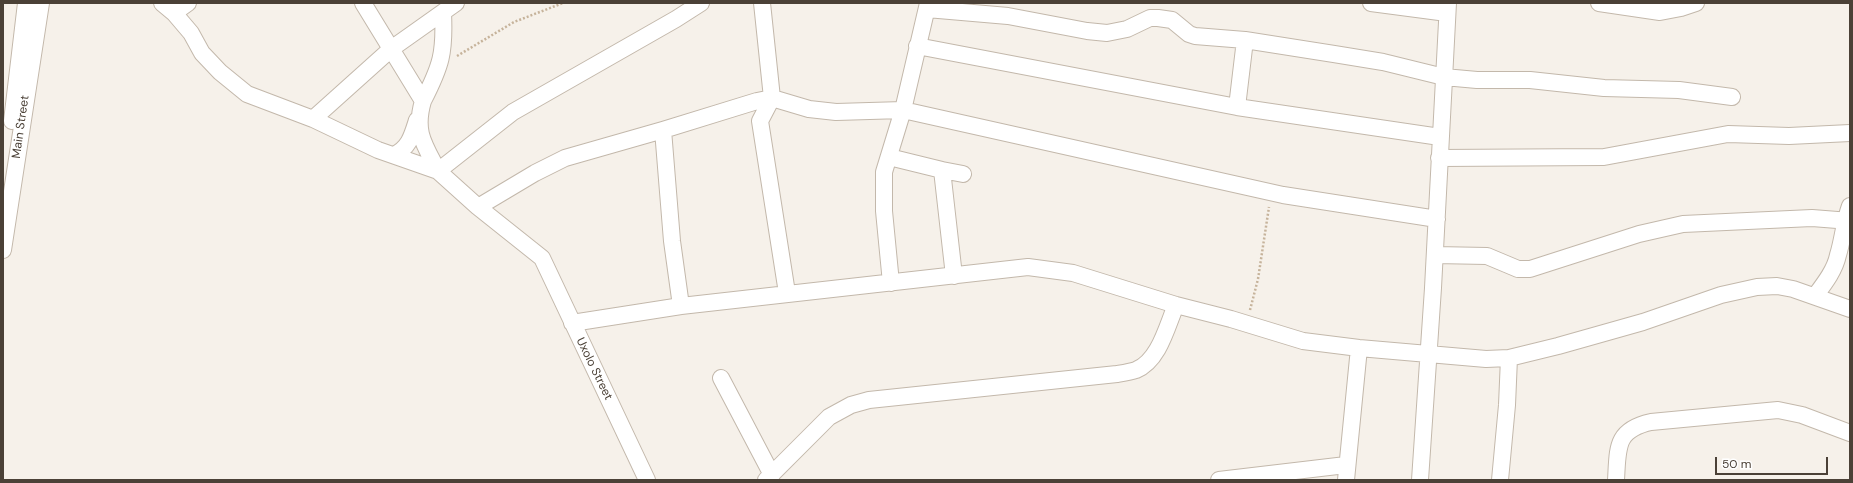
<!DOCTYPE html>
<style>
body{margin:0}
#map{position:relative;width:1853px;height:483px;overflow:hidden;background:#f6f1ea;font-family:"DM Sans",sans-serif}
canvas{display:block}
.frame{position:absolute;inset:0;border:4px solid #4b4137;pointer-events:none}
.scale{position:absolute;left:1715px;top:457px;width:113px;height:18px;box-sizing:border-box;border:2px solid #4b4137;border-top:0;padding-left:5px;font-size:12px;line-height:14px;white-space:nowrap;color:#4b4137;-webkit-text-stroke:3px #fff;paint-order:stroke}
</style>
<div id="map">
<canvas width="1853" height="483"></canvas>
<div class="frame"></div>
<div class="scale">50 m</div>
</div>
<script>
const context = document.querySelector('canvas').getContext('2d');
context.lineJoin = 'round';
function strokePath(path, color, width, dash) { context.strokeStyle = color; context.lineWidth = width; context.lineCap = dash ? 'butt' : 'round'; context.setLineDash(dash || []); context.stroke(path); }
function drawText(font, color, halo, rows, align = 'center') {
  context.font = font + ' "DM Sans",sans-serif'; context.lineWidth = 3; context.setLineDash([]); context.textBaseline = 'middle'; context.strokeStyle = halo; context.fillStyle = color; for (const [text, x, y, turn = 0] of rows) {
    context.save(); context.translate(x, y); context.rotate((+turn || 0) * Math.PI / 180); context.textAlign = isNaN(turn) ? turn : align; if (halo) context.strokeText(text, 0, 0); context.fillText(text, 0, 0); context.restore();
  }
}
const minor = new Path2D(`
 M162,3l12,10 17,20 11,20 18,19 27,22 66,25 65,31 60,21 40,36 64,51 105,222
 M363,3l60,98c-9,31 1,43 15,70l75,-59 163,-93 25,-16
 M762,3l10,95 -12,23 27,172
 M1371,3l76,10
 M1599,3l61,9 21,-4 15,-5
 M927,9l81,7 79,15 20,2 20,-4 23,-11h8l14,2 17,14 6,2 50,4 89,14 49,8 61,15 33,3h53l74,8 75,2 53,7
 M174,13l14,-10
 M917,46l320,61 203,30
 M423,101c18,-35 22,-48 20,-88
 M1237,107l8,-67
 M313,119l78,-70 65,-46
 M12,121l14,-118
 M663,130l9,111 9,65
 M394,155c15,-7 18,-19 23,-35
 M889,157l53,13
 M1439,158l165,-1 124,-23 61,2 61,-3
 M478,207l57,-34 30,-15 98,-28 94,-29 15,-3 37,11 27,3 67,-2 380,85 154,24
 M3,250l38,-247
 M1435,255l52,1 31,13h12l109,-35 44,-10 129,-6 38,3
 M954,276l-12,-106 21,4
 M891,283l-7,-72v-39l19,-62 25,-107
 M1815,296c9,-12 20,-26 23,-41 5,-16 6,-33 12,-49
 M572,323l109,-17 347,-39 45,6 103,32 55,14 72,22 56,7 127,11 23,-1 49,-12 85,-24 78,-27 36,-8 20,-1 16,3 57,20
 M721,378l51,97
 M766,480l63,-63 22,-12 18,-5 248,-26c6,-1 13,-2 19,-4 23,-9 31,-44 40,-65
 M1219,480l127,-15
 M1346,480l13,-132
 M1420,480l13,-192 15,-285
 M1500,480l7,-75 2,-47
 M1616,480c2,-32 -1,-50 35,-58l127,-12 24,5 48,18`);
strokePath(minor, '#c3b8ab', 18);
strokePath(new Path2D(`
 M457,56l57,-34 49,-19
 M1250,310l8,-31 11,-72`), '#c6b39b', 2.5, [2, 2]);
strokePath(minor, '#fff', 16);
drawText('12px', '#4b4137', '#fff', [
 ["Main Street",21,127,-82],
 ["Uxolo Street",594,369,64]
]);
</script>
